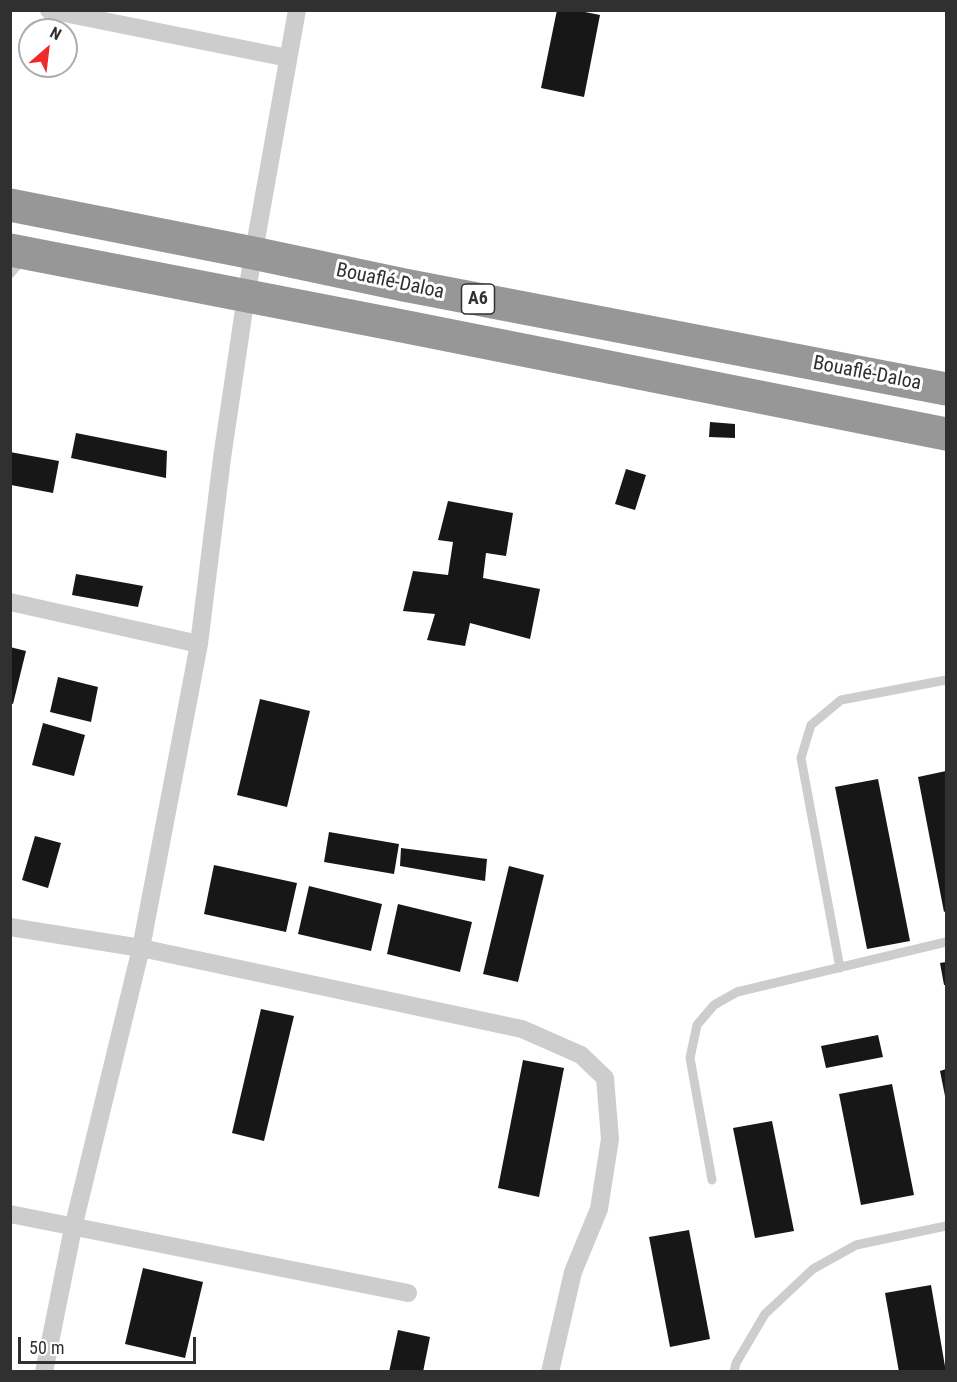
<!DOCTYPE html>
<meta charset="utf-8">
<style>
body{margin:0}
#map{position:relative;width:957px;height:1382px;overflow:hidden;background:#fff;font-family:"Roboto Condensed",sans-serif}
canvas{display:block}
.frame{position:absolute;inset:0;border:12px solid #303030;pointer-events:none}
.north{position:absolute;left:18px;top:18px;width:60px;height:60px;box-sizing:border-box;background:#fff;border:2px solid #acacac;border-radius:50%;rotate:28deg;font-size:16px;font-weight:700;line-height:24px;text-align:center;color:#303030}
.north::after{content:'';display:block;margin:auto;width:21px;height:27px;background:#f02a2b;clip-path:polygon(50% 0,100% 100%,50% 72%,0 100%)}
.scale{position:absolute;left:18px;top:1337px;width:178px;height:27px;box-sizing:border-box;border:3px solid #303030;border-top:0;padding-left:8px;font-size:18px;line-height:21px;white-space:nowrap;color:#303030;-webkit-text-stroke:4px #fff;paint-order:stroke}
</style>
<div id="map">
<canvas width="957" height="1382"></canvas>
<div class="frame"></div>
<div class="north">N</div>
<div class="scale">50 m</div>
</div>
<script>
const context = document.querySelector('canvas').getContext('2d');
context.lineJoin = 'round';
function fill(path, color) { context.fillStyle = color; context.fill(path, 'evenodd'); }
function strokePath(path, color, width, dash) { context.strokeStyle = color; context.lineWidth = width; context.lineCap = dash ? 'butt' : 'round'; context.setLineDash(dash || []); context.stroke(path); }
function drawText(font, color, halo, rows, align = 'center') {
  context.font = font + ' "Roboto Condensed",sans-serif'; context.lineWidth = 6; context.setLineDash([]); context.textBaseline = 'middle'; context.strokeStyle = halo; context.fillStyle = color; for (const [text, x, y, turn = 0] of rows) {
    context.save(); context.translate(x, y); context.rotate((+turn || 0) * Math.PI / 180); context.textAlign = isNaN(turn) ? turn : align; if (halo) context.strokeText(text, 0, 0); context.fillText(text, 0, 0); context.restore();
  }
}
fill(new Path2D(`
 M557,10h18l25,5 -16,82 -43,-9z
 M710,422l25,2v14l-26,-1z
 M76,433l91,18 -1,27 -95,-20z
 M10,452l49,9 -6,32 -42,-8z
 M626,469l20,6 -11,35 -20,-6z
 M448,501l65,12 -7,43 -20,-3 -3,25 57,11 -10,50 -60,-16 -5,23 -38,-6 8,-26 -32,-3 10,-40 35,4 5,-33 -15,-2z
 M76,574l67,12 -5,21 -66,-12z
 M10,647l16,4 -13,53 -3,-1z
 M58,677l40,10 -7,35 -41,-10z
 M260,699l50,12 -23,96 -50,-12z
 M43,723l42,12 -11,41 -42,-11z
 M946,771v140l-2,1 -26,-135z
 M878,779l32,162 -43,8 -32,-162z
 M329,832l70,12 -5,30 -70,-12z
 M35,836l26,7 -13,45 -26,-8z
 M401,848l86,11 -2,22 -85,-15z
 M214,865l83,18 -11,49 -82,-18z
 M509,866l35,9 -26,107 -35,-8z
 M309,886l73,18 -11,47 -73,-17z
 M398,904l74,18 -12,50 -73,-18z
 M946,962v23h-2l-4,-22z
 M261,1009l33,7 -30,125 -32,-8z
 M878,1035l5,22 -57,11 -5,-22z
 M523,1060l41,8 -25,129 -41,-9z
 M946,1069v27h-1l-5,-25z
 M892,1084l22,111 -53,10 -22,-111z
 M772,1121l22,110 -39,7 -22,-110z
 M689,1230l21,109 -40,8 -21,-110z
 M143,1268l60,14 -18,76 -60,-14z
 M931,1285l15,87h-47l-14,-79z
 M398,1330l32,7 -7,35h-34z`), '#171717');
strokePath(new Path2D(`
 M10,274l12,-14
 M840,968l-39,-210 10,-33 30,-25 105,-20
 M712,1180l-22,-122 7,-33 17,-20 23,-13 209,-50
 M734,1372l2,-9 29,-49 48,-45 43,-24 90,-19`), '#cdcdcd', 9);
strokePath(new Path2D(`
 M49,10l239,48
 M10,602l189,42
 M10,927l131,21 381,81 59,26 24,23 5,61 -11,70 -26,63 -23,100
 M10,1214l398,79
 M44,1372l29,-144 68,-280 58,-304 23,-186 24,-162 51,-286`), '#cdcdcd', 18);
strokePath(new Path2D(`
 M10,205l243,48 151,32 542,104
 M10,250l387,75 549,109`), '#979797', 33);
for (const [x, y, w] of [
 [478,299,33]
]) { const box = new Path2D(); box.roundRect(x - w / 2, y - 15, w, 30, 4.5); context.fillStyle = '#fff'; context.fill(box); strokePath(box, '#303030', 1.5); }
drawText('bold 18px', '#303030', null, [
 ["A6",478,299]
]);
drawText('20px', '#303030', '#fff', [
 ["Bouaflé-Daloa",390,282,12],
 ["Bouaflé-Daloa",867,374,11]
]);
</script>
